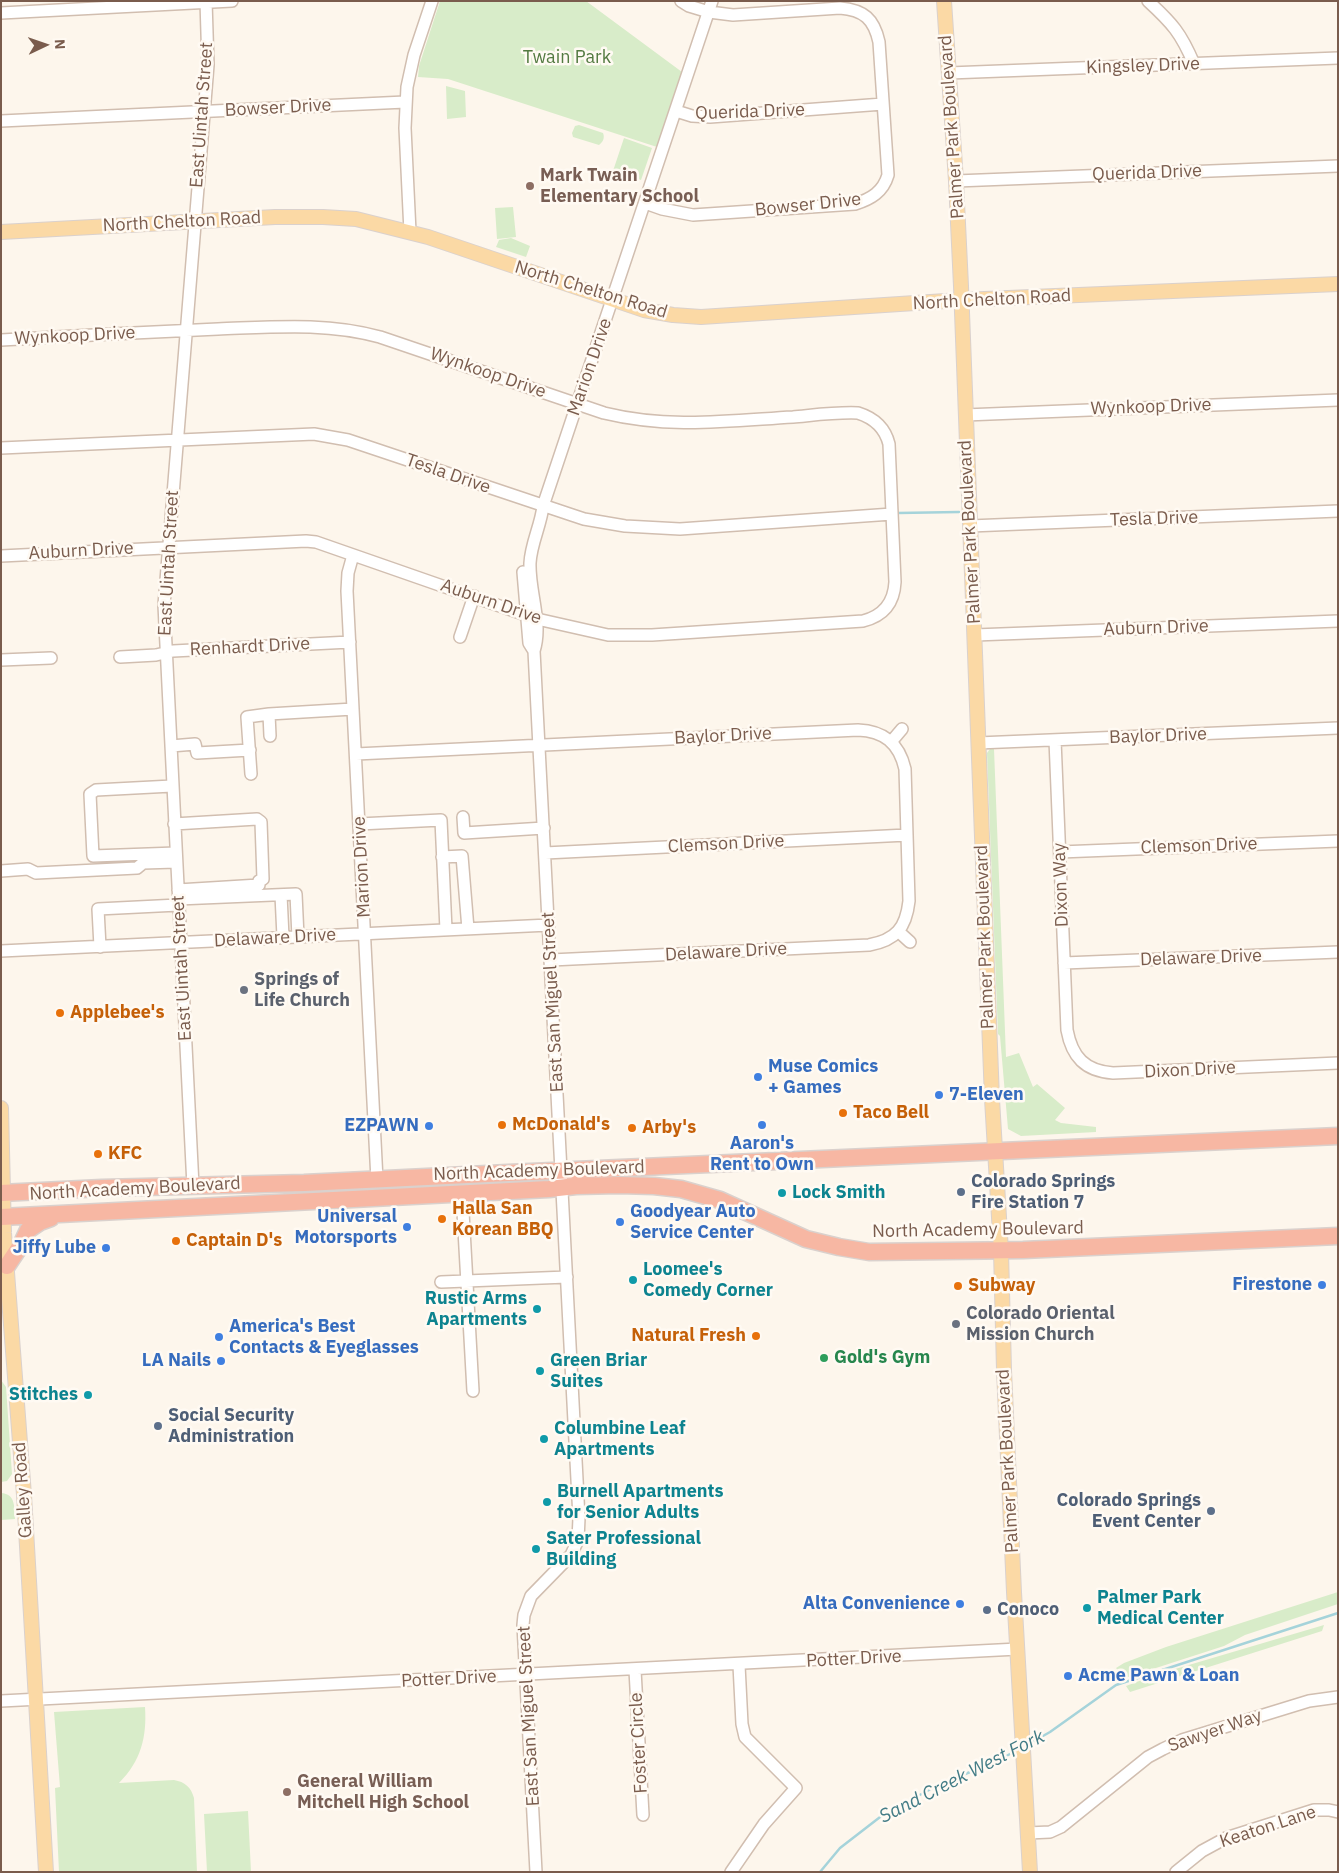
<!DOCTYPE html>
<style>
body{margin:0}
#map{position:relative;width:1339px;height:1873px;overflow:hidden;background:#fdf6ec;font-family:"IBM Plex Sans",sans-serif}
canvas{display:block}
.frame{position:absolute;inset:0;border:2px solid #7a5c4d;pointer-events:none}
.north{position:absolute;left:20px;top:20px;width:50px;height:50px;-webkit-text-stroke:4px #fffaf3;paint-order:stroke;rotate:87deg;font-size:14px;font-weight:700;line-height:20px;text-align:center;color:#7a5c4d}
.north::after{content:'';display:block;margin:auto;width:18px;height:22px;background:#7a5c4d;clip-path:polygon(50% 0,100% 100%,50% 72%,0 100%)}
</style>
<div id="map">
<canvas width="1339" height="1873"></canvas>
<div class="frame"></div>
<div class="north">N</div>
</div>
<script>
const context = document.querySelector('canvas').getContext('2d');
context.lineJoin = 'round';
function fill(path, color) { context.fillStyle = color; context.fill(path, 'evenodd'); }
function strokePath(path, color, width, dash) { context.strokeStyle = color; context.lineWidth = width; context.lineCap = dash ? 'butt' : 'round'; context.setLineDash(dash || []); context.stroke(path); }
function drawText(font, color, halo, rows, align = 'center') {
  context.font = font + ' "IBM Plex Sans",sans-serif'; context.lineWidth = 5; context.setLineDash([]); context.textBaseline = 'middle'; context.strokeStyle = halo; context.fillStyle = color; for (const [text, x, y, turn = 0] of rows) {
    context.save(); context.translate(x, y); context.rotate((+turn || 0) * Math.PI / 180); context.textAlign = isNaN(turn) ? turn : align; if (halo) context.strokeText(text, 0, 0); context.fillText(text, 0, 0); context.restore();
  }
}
fill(new Path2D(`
 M440,1h146l96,71 -25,75 -209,-68 -30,-2 1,-11z
 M446,86l19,5 1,26 -19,2z
 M579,125l24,8c2,5 0,9 -4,12l-26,-8 -1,-4 3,-7z
 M624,138l28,10 -11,32 -28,-9z
 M513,207l3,30 -19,2 -2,-31z
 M511,238l19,8 -4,11 -30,-10 3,-7z
 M990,749h4l12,308 13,-4 14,34 4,-3 28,24 -10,12 6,3 35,4v5l-75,4 -13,-7 -8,-93 -2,-2 -11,-281z
 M1,1380l5,7 6,87 -5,7 -6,1z
 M1,1493c15,1 13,14 14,26l-14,1z
 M1338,1592v12l-93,31 -21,11 -99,32 -9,-10 8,-5 42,-16z
 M1324,1625l-2,6 -192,61 -4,-6 29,-11z
 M145,1707c2,30 -4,54 -26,76l55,-3c11,2 17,7 20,18l3,74h-138l-4,-84 5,-1 -6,-75z
 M248,1811l3,61h-44l-3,-58z`), '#d8ecc9');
strokePath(new Path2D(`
 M898,513l61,-1
 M1027,1745l23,-13 66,-47 222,-72
 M820,1872l20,-24 44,-34 60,-32 50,-19 23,-13`), '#a5d3da', 2.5);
const minor = new Path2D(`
 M1148,1c24,22 33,32 46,63
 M1,13l231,-12
 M949,73l389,-15
 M676,111l16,5 18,1 173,-13
 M1,121l404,-19
 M956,181l382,-15
 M645,203l17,6 31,6 162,-11c16,-5 28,-12 33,-29l-9,-133c-5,-23 -15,-32 -39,-34l-107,7 -24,-3 -20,-6 -8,-5
 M410,232l-5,-104 2,-41 7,-32 18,-54
 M1,340c72,-4 145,-8 217,-11 55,-2 109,-7 162,8l224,76c66,16 123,8 189,4 22,-2 44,-5 65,-4 16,5 27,15 31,31l6,138c-1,21 -12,34 -32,39l-211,14h-44l-71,-16 -221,-77 -10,-1 -305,15
 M965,415l373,-15
 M1,448l313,-14 34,6 218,73 18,6 41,7 55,3 212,-15
 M970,526l368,-15
 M353,555l-5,18 -1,18 30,589
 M523,572l6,71 5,8
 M975,635l363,-14
 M460,637l14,-41
 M120,657l36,-2 17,-4 177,-9
 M1,660l50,-2
 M270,736l-1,-22 84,-5
 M1055,740l12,290c5,27 18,41 46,43l225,-10
 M891,742l11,-13
 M978,743l360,-15
 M171,746l24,-2 2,9 53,-3
 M356,754l502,-24c26,1 41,13 47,39l4,132c-3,27 -13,39 -40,44l-318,15
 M251,774l-4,-57 22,-3
 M172,786l-76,4 -6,4 3,62 83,-3
 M463,817l1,16 80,-5
 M174,824l83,-5 4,3 2,57 -4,2v4l-81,5
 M359,824l82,-4 5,110
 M1060,852l278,-11
 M545,853l362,-18
 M442,857l20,-1 6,73
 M1,871l27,-2 8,4 101,-5 6,-5 33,-1
 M281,895l2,42
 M178,899l118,-5 2,43
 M899,932l11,10
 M100,947l-2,-38 80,-4
 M1,951l548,-26
 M1064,963l274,-11
 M193,1186l-29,-581 44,-540 -2,-64
 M462,1194l11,197
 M441,1282l126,-5
 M635,1670l8,145
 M1,1701l1017,-52
 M1028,1833l22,-1 11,-5 87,-70 15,-8 19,-9 127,-39 29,-4
 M536,1872l-13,-247 1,-10 7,-19 40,-41 7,-15 1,-22 -45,-867c9,-28 -5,-59 -4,-88 1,-20 11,-38 13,-57l169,-505
 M731,1872l33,-48 32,-36 -51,-51 -3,-13 -3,-59
 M1176,1872l26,-21 24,-13 88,-28h15l9,2`);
const major = new Path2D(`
 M944,1l12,180 5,105 31,813 9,152 3,119 10,222 16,280
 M1,232l274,-15h48l33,2 72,18 216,73 29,5 28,2 260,-17 377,-16
 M1,1108l3,125 20,262 22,377`);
const highway = new Path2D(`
 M1,1193l101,-5 202,-5 204,-10 830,-37
 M1,1217l548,-28 27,-3 43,-1 35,1 27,3 39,11 86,39 33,8 30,5 154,-2 315,-14
 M7,1266l14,-21 7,-15 12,-8 11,-4`);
strokePath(minor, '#d1beb0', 14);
strokePath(major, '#dad1cd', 16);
strokePath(highway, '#dad1cd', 19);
strokePath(minor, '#fff', 11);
strokePath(major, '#fbd9a5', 14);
strokePath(highway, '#f7b7a3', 16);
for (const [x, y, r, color] of [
 [530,186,5,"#8d6e63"],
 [244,990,5,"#6b7280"],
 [60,1013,5,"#e8710a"],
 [758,1077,5,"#3f7fe0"],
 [939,1095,5,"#3f7fe0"],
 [843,1113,5,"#e8710a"],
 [502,1125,5,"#e8710a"],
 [762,1125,5,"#3f7fe0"],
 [429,1126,5,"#3f7fe0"],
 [632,1128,5,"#e8710a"],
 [98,1154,5,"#e8710a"],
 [961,1192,5,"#5c6f8a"],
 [782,1193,5,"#0f9aa8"],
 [442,1219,5,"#e8710a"],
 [620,1222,5,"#3f7fe0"],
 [407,1227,5,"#3f7fe0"],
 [176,1241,5,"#e8710a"],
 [106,1248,5,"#3f7fe0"],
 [633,1280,5,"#0f9aa8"],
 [1322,1285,5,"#3f7fe0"],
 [958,1286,5,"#e8710a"],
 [537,1309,5,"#0f9aa8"],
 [956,1324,5,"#6b7280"],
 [756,1336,5,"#e8710a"],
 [219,1337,5,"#3f7fe0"],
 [824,1358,5,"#2e9e5b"],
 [221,1361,5,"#3f7fe0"],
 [540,1371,5,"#0f9aa8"],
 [88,1395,5,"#0f9aa8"],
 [158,1426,5,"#5c6f8a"],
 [544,1439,5,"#0f9aa8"],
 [547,1502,5,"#0f9aa8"],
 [1211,1511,5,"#5c6f8a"],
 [536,1549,5,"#0f9aa8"],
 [960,1604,5,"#3f7fe0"],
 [1087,1608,5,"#0f9aa8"],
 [987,1610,5,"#5c6f8a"],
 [1068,1676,5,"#3f7fe0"],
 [287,1792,5,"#8d6e63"]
]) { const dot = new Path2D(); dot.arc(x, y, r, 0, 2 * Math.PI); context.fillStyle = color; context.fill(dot); strokePath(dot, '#fffaf3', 2); }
drawText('18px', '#537a41', '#fffaf3', [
 ["Twain Park",567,58]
]);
drawText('18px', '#7a5c4d', '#fffaf3', [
 ["Kingsley Drive",1143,66,-2],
 ["Bowser Drive",278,108,-3],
 ["Querida Drive",750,112,-2],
 ["East Uintah Street",202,115,-86],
 ["Palmer Park Boulevard",952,127,-94],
 ["Querida Drive",1147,173,-2],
 ["Bowser Drive",808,205,-6],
 ["North Chelton Road",182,222,-3],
 ["North Chelton Road",591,290,17],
 ["North Chelton Road",992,300,-3],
 ["Wynkoop Drive",75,336,-3],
 ["Marion Drive",590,367,-71],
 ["Wynkoop Drive",488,373,19],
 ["Wynkoop Drive",1151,407,-2],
 ["Tesla Drive",448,474,19],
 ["Tesla Drive",1154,519,-2],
 ["Palmer Park Boulevard",970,532,-93],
 ["Auburn Drive",81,551,-3],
 ["East Uintah Street",169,563,-87],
 ["Auburn Drive",491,602,19],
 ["Auburn Drive",1156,628,-2],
 ["Renhardt Drive",250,647,-3],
 ["Baylor Drive",723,736,-3],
 ["Baylor Drive",1158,736,-2],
 ["Clemson Drive",726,844,-3],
 ["Clemson Drive",1199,846,-2],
 ["Marion Drive",362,867,-93],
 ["Dixon Way",1061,885,-92],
 ["Palmer Park Boulevard",985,937,-92],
 ["Delaware Drive",275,938,-3],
 ["Delaware Drive",726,952,-3],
 ["Delaware Drive",1201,958,-2],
 ["East Uintah Street",182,968,-93],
 ["East San Miguel Street",553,1002,-93],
 ["Dixon Drive",1190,1070,-3],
 ["North Academy Boulevard",539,1171,-2],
 ["North Academy Boulevard",135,1189,-3],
 ["North Academy Boulevard",978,1230,-1],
 ["Palmer Park Boulevard",1008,1461,-93],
 ["Galley Road",23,1490,-94],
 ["Potter Drive",854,1659,-3],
 ["Potter Drive",449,1679,-3],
 ["East San Miguel Street",529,1716,-93],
 ["Sawyer Way",1215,1731,-19],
 ["Foster Circle",639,1743,-93],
 ["Keaton Lane",1268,1827,-18]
]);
drawText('bold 18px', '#785e54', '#fffaf3', [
 ["Mark Twain",540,176],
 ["Elementary School",540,197],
 ["General William",297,1782],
 ["Mitchell High School",297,1803]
], 'left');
drawText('bold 18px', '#5b616d', '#fffaf3', [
 ["Springs of",254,980],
 ["Life Church",254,1001],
 ["Colorado Oriental",966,1314],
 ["Mission Church",966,1335]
], 'left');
drawText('bold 18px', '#c56008', '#fffaf3', [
 ["Applebee's",70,1013],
 ["Taco Bell",853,1113],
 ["McDonald's",512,1125],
 ["Arby's",642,1128],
 ["KFC",108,1154],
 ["Halla San",452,1209],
 ["Korean BBQ",452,1230],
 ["Captain D's",186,1241],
 ["Subway",968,1286],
 ["Natural Fresh",746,1336,"right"]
], 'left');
drawText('bold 18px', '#366cbe', '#fffaf3', [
 ["Muse Comics",768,1067,"left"],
 ["+ Games",768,1088,"left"],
 ["7-Eleven",949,1095,"left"],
 ["EZPAWN",419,1126],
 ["Aaron's",762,1144,"center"],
 ["Rent to Own",762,1165,"center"],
 ["Goodyear Auto",630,1212,"left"],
 ["Service Center",630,1233,"left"],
 ["Universal",397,1217],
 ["Motorsports",397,1238],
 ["Jiffy Lube",96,1248],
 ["Firestone",1312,1285],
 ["America's Best",229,1327,"left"],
 ["Contacts & Eyeglasses",229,1348,"left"],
 ["LA Nails",211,1361],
 ["Alta Convenience",950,1604],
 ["Acme Pawn & Loan",1078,1676,"left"]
], 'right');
drawText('bold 18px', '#4e5e75', '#fffaf3', [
 ["Colorado Springs",971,1182],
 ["Fire Station 7",971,1203],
 ["Social Security",168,1416],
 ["Administration",168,1437],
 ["Colorado Springs",1201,1501,"right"],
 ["Event Center",1201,1522,"right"],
 ["Conoco",997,1610]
], 'left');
drawText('bold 18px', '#0d838f', '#fffaf3', [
 ["Lock Smith",792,1193],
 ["Loomee's",643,1270],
 ["Comedy Corner",643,1291],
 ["Rustic Arms",527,1299,"right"],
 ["Apartments",527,1320,"right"],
 ["Green Briar",550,1361],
 ["Suites",550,1382],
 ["Stitches",78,1395,"right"],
 ["Columbine Leaf",554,1429],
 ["Apartments",554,1450],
 ["Burnell Apartments",557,1492],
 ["for Senior Adults",557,1513],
 ["Sater Professional",546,1539],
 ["Building",546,1560],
 ["Palmer Park",1097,1598],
 ["Medical Center",1097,1619]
], 'left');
drawText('bold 18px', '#27864d', '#fffaf3', [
 ["Gold's Gym",834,1358]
], 'left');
drawText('italic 19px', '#437c86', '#fffaf3', [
 ["Sand Creek West Fork",962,1777,-27]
]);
</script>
